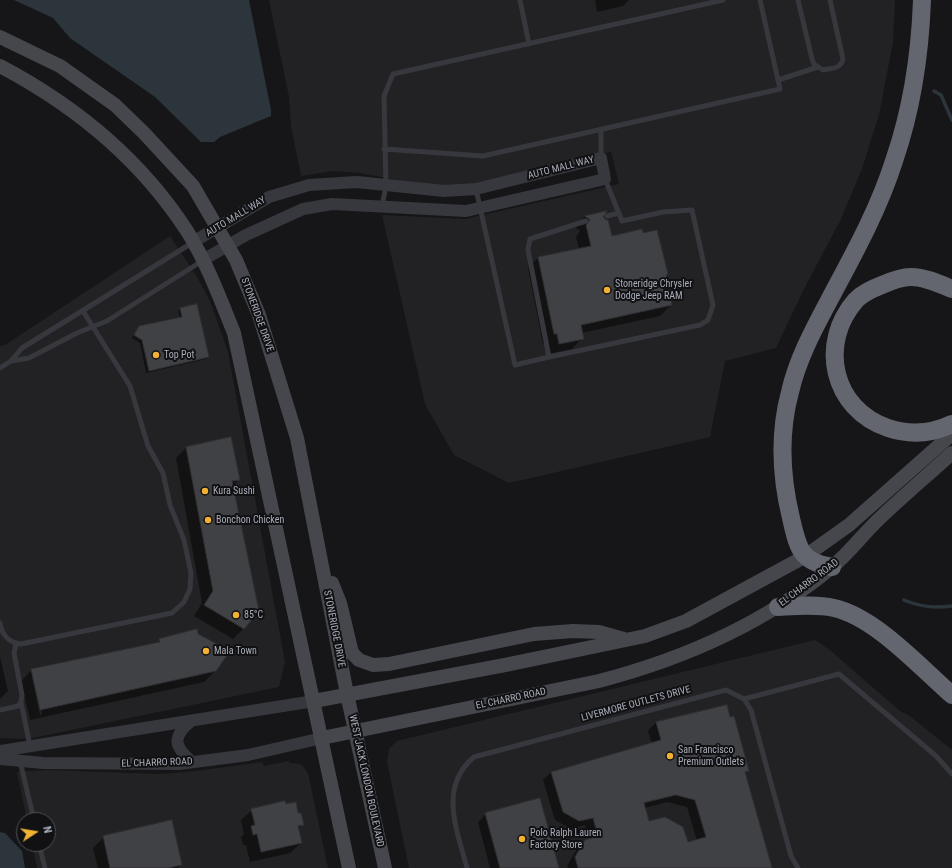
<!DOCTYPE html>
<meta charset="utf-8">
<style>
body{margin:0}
#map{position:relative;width:952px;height:868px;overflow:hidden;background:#161618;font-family:"Roboto Condensed",sans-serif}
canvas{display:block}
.north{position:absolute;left:16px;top:812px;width:40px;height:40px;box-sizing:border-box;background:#111113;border:1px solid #4d4f55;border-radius:50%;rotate:78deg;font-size:11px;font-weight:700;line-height:16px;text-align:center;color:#a8adb8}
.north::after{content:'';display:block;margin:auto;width:14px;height:18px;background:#f2b134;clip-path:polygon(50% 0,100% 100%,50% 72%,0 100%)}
</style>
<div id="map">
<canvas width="952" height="868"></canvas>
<div class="north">N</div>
</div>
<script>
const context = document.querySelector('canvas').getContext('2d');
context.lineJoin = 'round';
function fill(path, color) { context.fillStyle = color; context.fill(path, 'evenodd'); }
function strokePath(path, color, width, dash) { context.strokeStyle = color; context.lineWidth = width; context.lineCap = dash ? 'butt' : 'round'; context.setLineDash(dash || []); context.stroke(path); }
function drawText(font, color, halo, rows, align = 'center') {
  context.font = font + ' "Roboto Condensed",sans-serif'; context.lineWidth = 4; context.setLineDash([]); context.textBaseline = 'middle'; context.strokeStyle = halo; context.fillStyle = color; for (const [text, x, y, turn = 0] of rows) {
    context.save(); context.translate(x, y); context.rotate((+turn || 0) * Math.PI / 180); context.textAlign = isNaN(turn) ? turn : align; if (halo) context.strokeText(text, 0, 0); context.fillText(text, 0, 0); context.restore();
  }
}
fill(new Path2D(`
 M269,0h626l-2,42 -14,73 -17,54 -22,52 -36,68 -28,59 -51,13 -15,76 -201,46 -55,-28 -29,-51 -43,-189 83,4 154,-35 -8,-32 -139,32 -26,3 -29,-3 -57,-11 -27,-2 -32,5 -10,-50 -2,-29z
 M170,236l26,39 14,26 18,51 57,310 -6,25 -251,52 -28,-1v-392l5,-1z
 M815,640l15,10 70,61 10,5 42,34v118h-543l-22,-106 2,-13 8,-8z
 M289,761v2l12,1 7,9 20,95h-291l-5,-24h16v-24h-21l-10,-48 29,-2 115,4 35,-3 66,-9 2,4z`), '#222225');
fill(new Path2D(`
 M14,0h235l22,110v6l-51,21 -6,5h-13l-46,-45 -85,-59 -17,-20z
 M0,832l5,1 17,18 3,17h-25z`), '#2c353c');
fill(new Path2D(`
 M595,0h34l-6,6 -26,6z
 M604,213l-2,4 9,20 56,37 -2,2 6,29 -11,11 -79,17 1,5 -10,11 -24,5 -2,-10h-3l-15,-76 10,-10 41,-9 -3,-12 4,-6 -5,-4 10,-10z
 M180,309l28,48 -2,2 -60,14 -6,-30 -8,-5 5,-8 43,-12 -2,-7z
 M186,448l53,31 -7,8 12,141 -11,11 -39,-23 8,-13 -26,-145z
 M198,634l17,37 -11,11 -174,38 -9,-39 11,-11 124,-26 4,-4zM32,677h2l8,37 -2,1z
 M0,657l8,34 -8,8z
 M656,722l92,49 -3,3 26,94h-203l-1,-2 10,-17 12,-9 -4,-15 -14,4 -16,-9 -12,-40 8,-8 101,-28 -4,-13zM667,802l20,5 10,34 -10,2 -38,-20 -4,-15z
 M286,806l11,9 5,9 -4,5 3,14 -11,10 -40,9 -4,-17h-3l-2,-8 3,-3 -3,-14 11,-10z
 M486,814l72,54h-68l-12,-46z
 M104,837l77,27 -3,4h-80l-5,-20z`), '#0007');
strokePath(new Path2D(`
 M934,91l7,4 11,25
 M904,600c17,7 30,8 48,6`), '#2c353c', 3.5);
const building = new Path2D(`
 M607,211l-4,6 3,3h2l4,16 30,-7 1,4 14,-3 11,44 -2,1 6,30 -91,20 3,14 -25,5 -2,-10h-3l-16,-77 53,-11 -5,-21 4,-5 -5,-4z
 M197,304l12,53 -60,14 -7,-31 -8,-5 5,-9 43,-9 -2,-9z
 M231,437l9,43 -8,1 27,130 -15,18 -40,-24 9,-14 -27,-144z
 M197,629l1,5 32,17 -14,20 -176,39 -9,-41 129,-27 -1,-3z
 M727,705l3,12 4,-1 15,55 -4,1 27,96h-194l-3,-11 10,-17 13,-4 -5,-18 -14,3 -16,-9 -12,-40 110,-32 -5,-18zM676,795l19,5 11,37 -18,5 -5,-15 -18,-10 -16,4 -5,-18z
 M540,798l19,70h-59l-15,-55z
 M285,801l1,3 10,-2 2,11h3l3,12 -6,1 4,17 -41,9 -4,-18 -4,1 -2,-9 4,-1 -4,-16z
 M172,820l10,45 -14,3h-58l-7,-32z`);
fill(building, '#404145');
strokePath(building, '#303034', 1);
strokePath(new Path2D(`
 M520,0l9,44
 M798,0l14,59 2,5 9,6c9,-2 18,-1 20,-11l-13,-59
 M778,80l40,-13
 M601,130v27
 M384,149l99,7 297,-67 -20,-89
 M476,189l39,176 34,-8
 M382,206l4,-20 -2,-90 9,-22 330,-74
 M607,216l12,-3
 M586,221l-56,18 -2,11 21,107 151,-32 8,-5 5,-15 -21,-95 -29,2 -41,9 -17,-42
 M11,361l11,-13 170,-105
 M0,368l11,-7 18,-3 48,-25 30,-12 95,-60
 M0,623c2,12 9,20 21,21l151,-31 12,-11 6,-13 1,-16 -7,-33 -14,-35 -7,-32 -15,-27 -18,-60 -47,-75
 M744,699l95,-25 97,82 16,18
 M21,702l9,44
 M0,710l18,-4 3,-4 1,-7 -8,-42 2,-9
 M20,761l14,59
 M39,844l6,24
 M467,868c-10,-38 -29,-81 7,-111l252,-67 18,9 7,11 40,146 7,12`), '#37383d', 5);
strokePath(new Path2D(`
 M193,242l76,-45 40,-12 48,-3 87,9 32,-2 125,-31 4,21 -139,32 -134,-7 -29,5 -57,26 -43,25
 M190,722c-19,16 -15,25 2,40
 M0,751l314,-50
 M0,759l43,4 136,1 69,-9 74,-17`), '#37383d', 12);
strokePath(new Path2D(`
 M0,37l60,29 55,39 29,28 49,53 43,74 23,55 38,123 50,256 38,174
 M0,66c74,39 141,94 187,165 20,32 33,67 47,102l115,535
 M332,583l8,20 12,50 7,7 14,5 16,-1 145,-30 39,-3 26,1 25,7
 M314,701l191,-36 140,-29 41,-15 118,-64 45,-32 103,-91
 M322,738l277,-57c84,-22 165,-57 232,-113 18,-15 32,-34 49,-50 23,-22 48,-43 72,-65`), '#45474d', 14);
strokePath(new Path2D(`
 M952,289c-12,-5 -27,-12 -41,-12 -9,0 -20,4 -29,8 -8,3 -19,8 -26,15 -38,43 -24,109 32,128 21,7 43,6 64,-4
 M832,567c-32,-5 -34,-19 -41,-49 -10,-41 -12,-85 -1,-126 8,-35 26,-67 43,-99 23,-43 46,-85 61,-132 18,-52 26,-106 28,-161
 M778,607c18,-1 38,-3 56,1 41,9 86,59 118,87`), '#63666e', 18);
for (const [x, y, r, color] of [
 [607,290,4,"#f2b134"],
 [156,355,4,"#f2b134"],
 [205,491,4,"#f2b134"],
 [208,520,4,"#f2b134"],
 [236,615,4,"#f2b134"],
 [206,651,4,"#f2b134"],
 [670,756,4,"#f2b134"],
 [522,839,4,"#f2b134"]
]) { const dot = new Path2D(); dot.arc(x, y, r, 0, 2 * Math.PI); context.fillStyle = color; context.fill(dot); strokePath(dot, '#111113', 1.5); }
drawText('10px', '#a8adb8', '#111113', [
 ["AUTO MALL WAY",561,168,-14],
 ["AUTO MALL WAY",236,217,-31],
 ["STONERIDGE DRIVE",257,315,70],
 ["EL CHARRO ROAD",809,583,-37],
 ["STONERIDGE DRIVE",334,629,79],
 ["EL CHARRO ROAD",511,699,-12],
 ["LIVERMORE OUTLETS DRIVE",636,704,-15],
 ["EL CHARRO ROAD",157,763,-2],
 ["WEST JACK LONDON BOULEVARD",366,781,78]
]);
drawText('10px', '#a8adb8', '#111113', [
 ["Stoneridge Chrysler",615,284],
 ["Dodge Jeep RAM",615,296],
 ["Top Pot",164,355],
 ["Kura Sushi",213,491],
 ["Bonchon Chicken",216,520],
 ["85°C",244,615],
 ["Mala Town",214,651],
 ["San Francisco",678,750],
 ["Premium Outlets",678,762],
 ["Polo Ralph Lauren",530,833],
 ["Factory Store",530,845]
], 'left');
</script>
